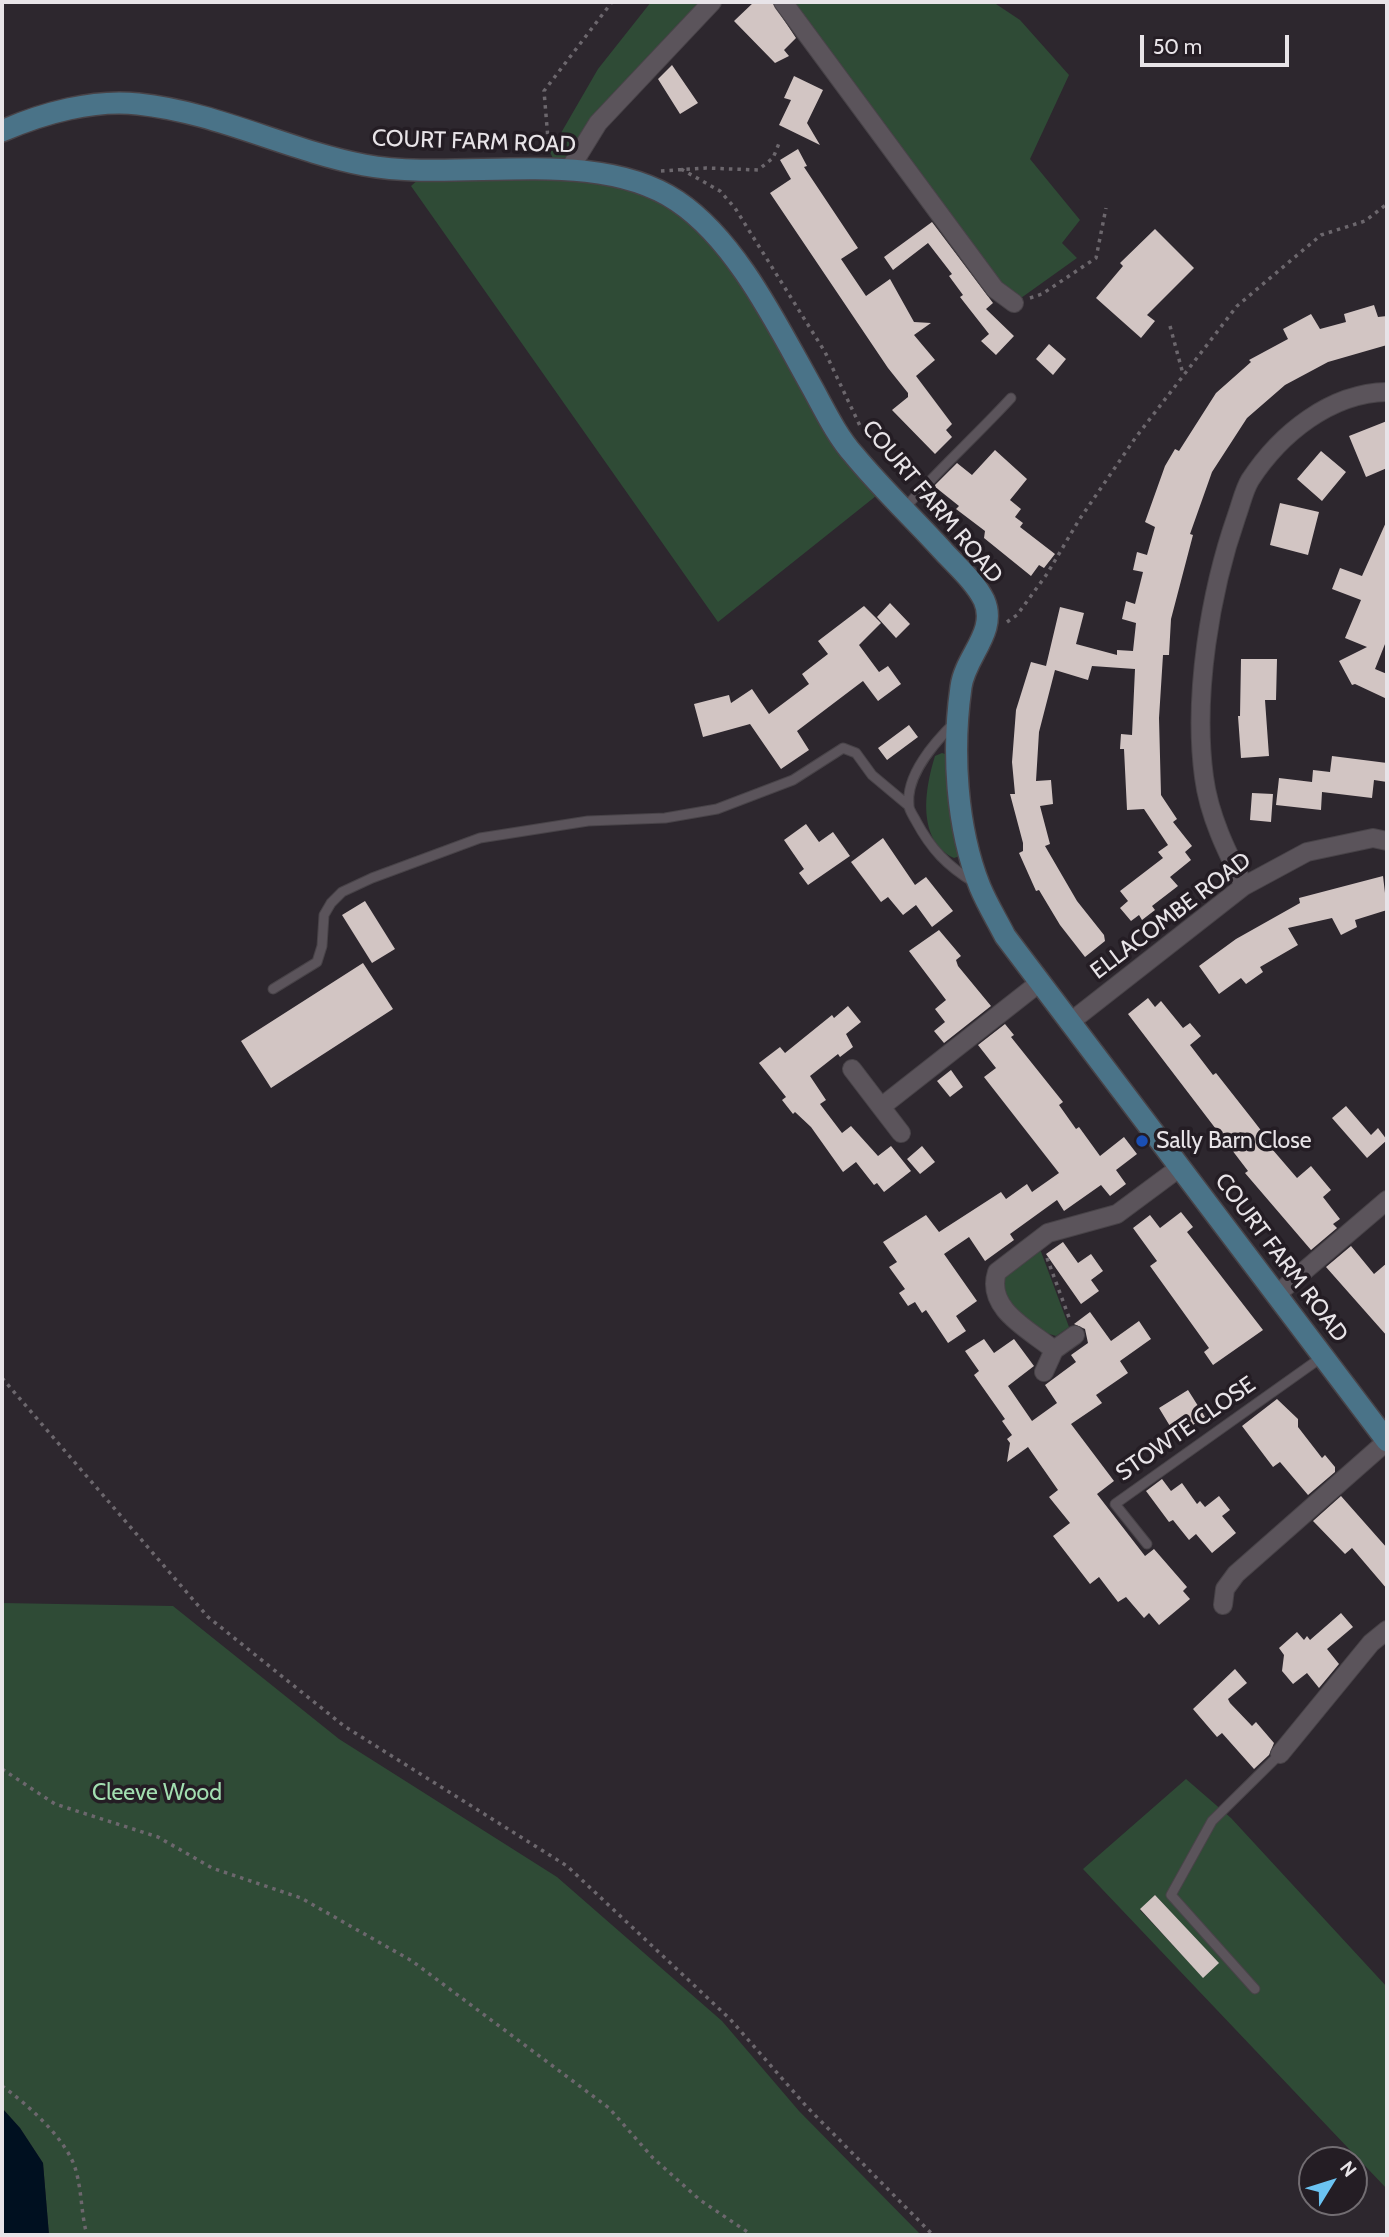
<!DOCTYPE html>
<style>
body{margin:0}
#map{position:relative;width:1389px;height:2237px;overflow:hidden;background:#2d272e;font-family:Cabin,sans-serif}
canvas{display:block}
.frame{position:absolute;inset:0;border:4px solid #e8e4e8;pointer-events:none}
.north{position:absolute;left:1298px;top:2146px;width:70px;height:70px;box-sizing:border-box;background:#241d24;border:2px solid #726d72;border-radius:50%;rotate:52deg;font-size:19px;font-weight:700;line-height:28px;text-align:center;color:#e8e4e8}
.north::after{content:'';display:block;margin:auto;width:24px;height:32px;background:#6bc3f2;clip-path:polygon(50% 0,100% 100%,50% 72%,0 100%)}
.scale{position:absolute;left:1140px;top:35px;width:149px;height:32px;box-sizing:border-box;border:4px solid #e8e4e8;border-top:0;padding-left:9px;font-size:21px;line-height:24px;white-space:nowrap;color:#e8e4e8;-webkit-text-stroke:5px #241d24;paint-order:stroke}
</style>
<div id="map">
<canvas width="1389" height="2237"></canvas>
<div class="frame"></div>
<div class="north">N</div>
<div class="scale">50 m</div>
</div>
<script>
const context = document.querySelector('canvas').getContext('2d');
context.lineJoin = 'round';
function fill(path, color) { context.fillStyle = color; context.fill(path, 'evenodd'); }
function strokePath(path, color, width, dash) { context.strokeStyle = color; context.lineWidth = width; context.lineCap = dash ? 'butt' : 'round'; context.setLineDash(dash || []); context.stroke(path); }
function drawText(font, color, halo, rows, align = 'center') {
  context.font = font + ' Cabin,sans-serif'; context.lineWidth = 7; context.setLineDash([]); context.textBaseline = 'middle'; context.strokeStyle = halo; context.fillStyle = color; for (const [text, x, y, turn = 0] of rows) {
    context.save(); context.translate(x, y); context.rotate((+turn || 0) * Math.PI / 180); context.textAlign = isNaN(turn) ? turn : align; if (halo) context.strokeText(text, 0, 0); context.fillText(text, 0, 0); context.restore();
  }
}
fill(new Path2D(`
 M651,2h61l-143,168 63,10 72,42 182,266 -168,134 -307,-436 17,-15 130,-2 -8,-17 48,-83z
 M782,2h211l27,18 49,55 -39,84 50,61 -18,23 15,15 -63,45z
 M942,753l6,2 12,101 -6,2c-38,-18 -29,-70 -19,-102z
 M1040,1249l29,78 -13,9 -13,-4 -34,-29 -7,-20 6,-10z
 M2,1603l171,3 166,133 218,138 165,144 77,90 122,124h-872l-6,-72 -23,-35 -18,-20z
 M1186,1779l45,39 156,169v202l-304,-320zM1155,1895l63,68 -15,14 -63,-67z`), '#2f4b36');
fill(new Path2D(`
 M2,2108l18,20 23,35 6,72h-47z`), '#001020');
fill(new Path2D(`
 M754,2h18l24,36 -12,12 5,6 -14,7 -41,-42z
 M672,65l26,38 -18,11 -22,-35z
 M794,76l29,14 -16,33 13,22 -41,-20 12,-25 -7,-2z
 M798,149l9,17 -3,1 54,81 -17,11 25,37 24,-17 24,43 17,1 -17,12 21,25 -19,16 36,48 -6,6 6,7 -17,17 -43,-44 16,-13v-4l-20,-25 -118,-175 21,-14 -11,-19z
 M932,222l61,81 -7,6 28,27 -18,19 -15,-14 8,-7 -29,-37 3,-2 -14,-19 3,-2 -24,-31 -35,27 -9,-13z
 M1155,229l39,39 -47,47 8,6 -14,17 -45,-40 27,-32 -3,-3z
 M1374,305l4,12 9,-1v29l-59,17 -43,23 -38,33 -35,54 -22,62 3,1 -22,84 -2,36h-6l-4,63 2,77 16,24 -4,3 19,24 -7,6 6,8 -21,17 8,9 -26,20 3,4 -13,10 -3,-5 -8,6 -11,-13 8,-7 -8,-10 43,-33 -5,-6 10,-7 -24,-36 -17,1 -3,-61h-4l1,-15 11,1 3,-66 -43,-3 -4,14 -33,-10 -16,62 -3,49 15,-1 2,24 -13,2 10,38 -5,2 32,55 27,34 1,6 -20,16 -25,-32 -21,-35 -3,1 -17,-38 4,-2v-8l-13,-49h5l-3,-32 4,-52 15,-48 15,4 14,-59 24,6 -8,31 41,11v-5l16,1 3,-28 -14,-4 4,-18 9,3 8,-32 -10,-2 4,-18 10,3 8,-28 -10,-5 20,-56 10,-17 4,2 37,-58 35,-31 -2,-2 39,-21 -5,-10 28,-15 9,15 26,-7 -2,-8z
 M1049,344l17,15 -13,16 -17,-16z
 M1387,421v47l-21,9 -17,-41z
 M995,450l32,29 -17,21 11,9 -6,8 8,6 -3,4 35,27 -11,14 -5,-3 -8,11 -47,-38 1,-7 -29,-22 3,-3 -25,-20 23,-23 15,12z
 M1321,451l25,21 -24,29 -25,-22z
 M1280,503l39,9 -11,43 -38,-10z
 M1387,520v119l-12,30 12,5v25l-32,-15 -3,1 -13,-24 28,-14 -22,-9 16,-38 -29,-11 8,-21 22,8z
 M890,603l20,21 -14,14 -19,-21z
 M864,606l17,17 -22,22 20,27 9,-6 13,18 -23,17 -15,-20 -66,50 12,19 -28,19 -31,-45 -47,13 -9,-33 35,-9 2,8 21,-14 17,25 40,-30 -7,-10 26,-20 -10,-13z
 M1241,659h36l-1,41h-11l4,56 -28,2 -3,-42h2z
 M909,725l9,12 -31,23 -9,-12z
 M1332,756l55,7v19l-13,-2 -2,18 -50,-6 -1,18 -45,-5 3,-27 33,4 1,-12 17,2z
 M1252,793l21,1 -2,28 -21,-2z
 M806,824l13,18 14,-10 17,24 -42,29 -9,-12 5,-4 -20,-29z
 M883,838l32,47 11,-8 27,34 -21,16 -16,-22 -13,10 -15,-18 -7,5 -30,-40z
 M1383,876l4,34 -32,10 2,7 -16,8 -9,-17 -44,10 10,17 -38,22 3,5 -17,12 -5,-6 -22,16 -20,-28 37,-27 64,-36 -1,-5z
 M365,901l30,48 -23,14 -30,-48z
 M939,930l22,26 -5,4 2,6 33,40 -47,37 -10,-12 11,-9 -10,-13 11,-9 -37,-49z
 M363,963l30,46 -122,79 -30,-47z
 M1148,998l7,9 6,-6 22,27 7,-5 11,13 -11,9 23,30 3,-2 37,47 10,13 -3,2 37,43 14,-12 20,24 -8,7 17,22 -7,5 4,4 -26,22 -66,-77 3,-2 -120,-157z
 M848,1006l13,16 -15,12 7,13 -13,10 -2,-3 -28,22 16,24 -6,4 22,29 9,-7 27,30 13,-10 20,25 -27,21 -7,-9 -3,2 -18,-23 -13,10 -32,-45 -16,-15 -2,2 -11,-14 4,-3 -27,-34 21,-16 5,6 47,-38 2,3z
 M1005,1024l9,11 -3,2 52,65 -4,3 17,24 3,-2 21,29 24,-19 13,17 -21,16 10,14 -16,12 -9,-11 -37,26 -7,-11 -47,34 4,6 -29,21 -16,-24 -25,17 33,47 -21,15 10,15 -18,12 -22,-33 -4,3 -7,-11 -7,4 -9,-13 6,-4 -16,-22 8,-5 -14,-20 43,-27 13,17 62,-40 5,7 21,-15 5,8 27,-19 -75,-96 12,-9 -18,-23z
 M951,1070l12,17 -13,10 -13,-16z
 M1346,1106l25,29 7,-7 9,12 -20,18 -35,-40z
 M922,1146l13,16 -15,12 -13,-15z
 M1181,1212l12,15 -6,5 76,98 -50,35 -9,-13 5,-4 -59,-82 7,-5 -24,-33 17,-13 10,13z
 M1063,1242l15,21 13,-9 12,17 -12,9 8,11 -18,13 -35,-50z
 M1351,1246l23,28 13,-11v73l-61,-69z
 M1090,1312l21,29 28,-20 12,18 -31,22 8,12 -32,22 6,8 -31,21 43,57 -17,13 48,62 9,-7 33,38 -4,4 7,8 -31,26 -10,-12 -5,5 -18,-21 -8,5 -19,-25 -9,7 -37,-48 17,-13 -21,-26 9,-7 -30,-43 -21,15 3,-19 -3,-4 5,-4 -10,-14 3,-2 -31,-44 5,-4 -14,-20 19,-12 10,14 20,-14 20,27 -26,20 24,35 25,-18 -12,-18 31,-23 -5,-7 17,-12 -3,-14 -11,-5z
 M1188,1390l17,27 -29,19 -17,-28z
 M1277,1399l21,20v8l24,31 3,-3 10,12v5l-27,23 -28,-33 -7,5 -31,-41z
 M1162,1479l9,12 11,-8 15,21 3,-3 5,6 14,-11 11,14 -8,6 14,17 -24,20 -16,-19 -7,6 -16,-20 -4,2 -23,-31z
 M1341,1496l46,52v41l-35,-41 -7,6 -32,-33z
 M1341,1613l12,14 -26,22 12,15 -20,24 -12,-15 -14,11 -11,-13 2,-16 -5,-7 18,-16 7,8 3,-4 3,4z
 M1235,1669l12,14 -19,16 2,4 22,23 4,-4 18,21 -5,12 -15,14 -32,-36 -5,4 -24,-28z
 M1155,1895l64,68 -16,15 -63,-69z`), '#d2c5c3');
const lane = new Path2D(`
 M904,509c34,-39 72,-73 107,-111
 M955,722c-20,20 -50,53 -46,84 0,4 5,11 7,15 15,28 31,45 59,62
 M273,989l44,-27 5,-16 2,-31 7,-12 11,-11 30,-14 108,-40 108,-17 77,-3 52,-9 76,-29 50,-32 13,5 16,22 37,31
 M1147,1544l-32,-40 207,-147
 M1255,1989l-84,-94 41,-74 68,-67`);
const street = new Path2D(`
 M783,2l212,287 19,14
 M569,170l29,-47 114,-121
 M1244,886c-17,-34 -35,-70 -40,-109 -11,-81 6,-185 33,-262 4,-11 7,-25 13,-35 30,-46 80,-87 137,-88
 M1069,1023l175,-137 63,-34 66,-14 14,3
 M852,1069l29,38 158,-124
 M881,1107l20,26
 M1276,1295l111,-95
 M1075,1335l-21,15c-24,-20 -69,-41 -57,-78l51,-39 69,-19 62,-46
 M1044,1372l10,-22
 M1223,1605l2,-16 11,-15 151,-133
 M1280,1754l91,-111 16,-13`);
const secondary = new Path2D(`
 M2,131c41,-18 92,-32 136,-27 78,8 149,46 226,61 96,18 229,-20 313,36 60,40 101,126 136,188 12,22 24,47 41,66 28,34 61,65 90,97 14,15 31,30 40,48 14,32 -19,56 -23,87 -9,63 -5,140 19,200 7,17 17,33 25,49l382,505`);
strokePath(lane, '#484348', 11);
strokePath(street, '#484348', 20);
strokePath(secondary, '#484348', 24);
strokePath(new Path2D(`
 M549,151l-5,-60 68,-89
 M681,169l39,22 15,17 90,144 36,76
 M661,171l45,-3 52,2 15,-12 7,-17
 M1030,298l12,-4 54,-36 10,-50
 M1170,326l13,48
 M1007,622l10,-7 30,-41 32,-54 57,-83 101,-131 84,-71 44,-14 22,-17
 M1047,1258l23,62
 M2,1378l206,239 136,109 223,140 163,153 77,88 126,128
 M2,1769l53,35 103,33 54,31 89,30 111,63 197,147 44,50 47,42 52,35
 M2,2086c25,18 66,54 74,85 6,21 5,43 11,64`), '#6c676d', 3.5, [3.5, 5]);
strokePath(lane, '#5b545b', 9);
strokePath(street, '#5b545b', 18);
strokePath(secondary, '#4a7388', 21);
for (const [x, y, r, color] of [
 [1142,1141,7,"#1a4fb4"]
]) { const dot = new Path2D(); dot.arc(x, y, r, 0, 2 * Math.PI); context.fillStyle = color; context.fill(dot); strokePath(dot, '#241d24', 2.5); }
drawText('23px', '#e8e4e8', '#241d24', [
 ["COURT FARM ROAD",474,142,2],
 ["COURT FARM ROAD",932,502,50],
 ["ELLACOMBE ROAD",1171,916,-37],
 ["COURT FARM ROAD",1281,1258,53],
 ["STOWTE CLOSE",1186,1429,-35]
]);
drawText('23px', '#e8e4e8', '#241d24', [
 ["Sally Barn Close",1156,1141]
], 'left');
drawText('23px', '#a2deb0', '#241d24', [
 ["Cleeve Wood",157,1793]
]);
</script>
